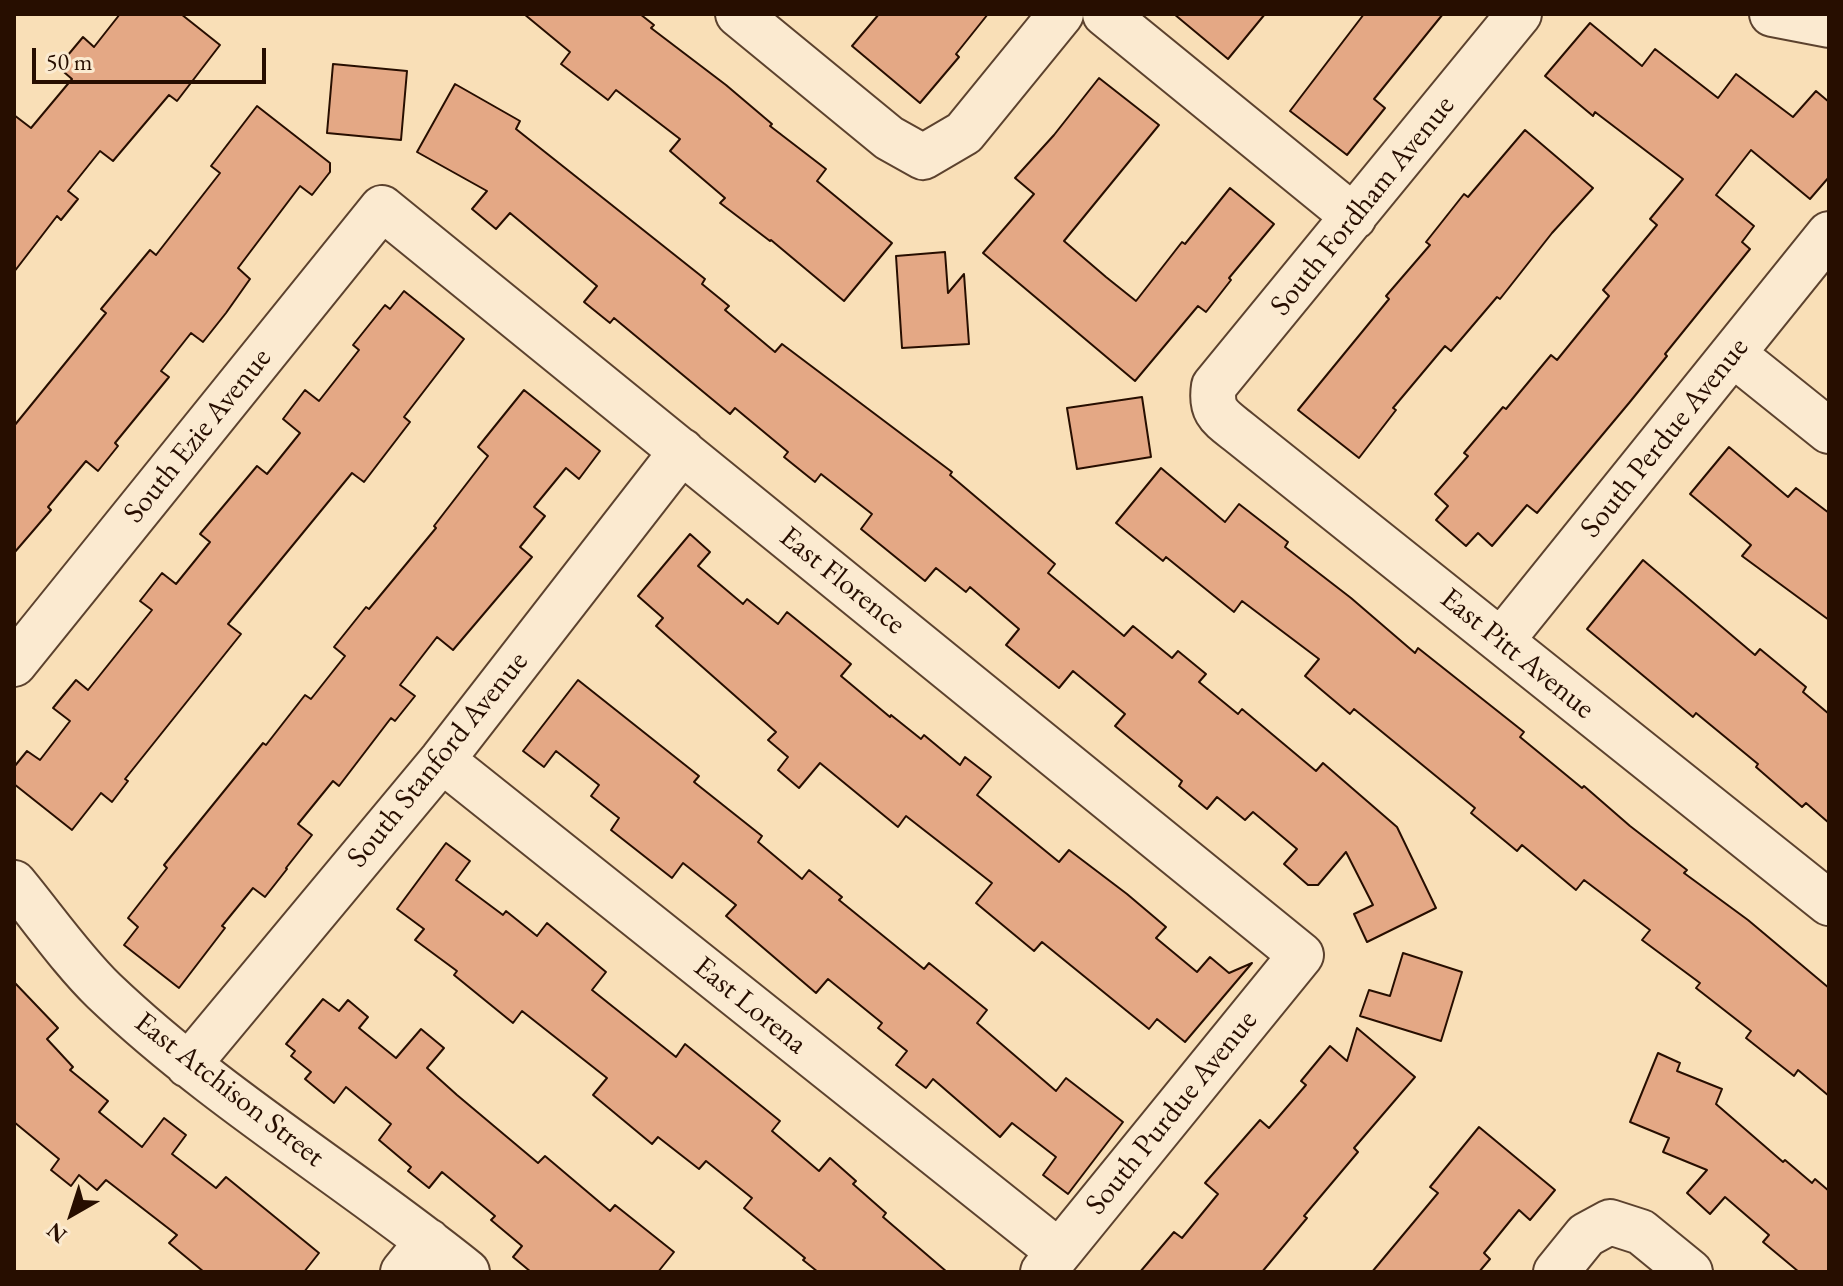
<!DOCTYPE html>
<style>
body{margin:0}
#map{position:relative;width:1843px;height:1286px;overflow:hidden;background:#f9dfb7;font-family:"EB Garamond",serif}
canvas{display:block}
.frame{position:absolute;inset:0;border:16px solid #270e00;pointer-events:none}
.north{position:absolute;left:32px;top:1174px;width:80px;height:80px;-webkit-text-stroke:6px #fbead0;paint-order:stroke;rotate:219deg;font-size:22px;font-weight:700;line-height:32px;text-align:center;color:#270e00}
.north::after{content:'';display:block;margin:auto;width:28px;height:36px;background:#270e00;clip-path:polygon(50% 0,100% 100%,50% 72%,0 100%)}
.scale{position:absolute;left:32px;top:48px;width:234px;height:36px;box-sizing:border-box;border:4px solid #270e00;border-top:0;padding-left:10px;font-size:24px;line-height:28px;white-space:nowrap;color:#270e00;-webkit-text-stroke:6px #fbead0;paint-order:stroke}
</style>
<div id="map">
<canvas width="1843" height="1286"></canvas>
<div class="frame"></div>
<div class="north">N</div>
<div class="scale">50 m</div>
</div>
<script>
const context = document.querySelector('canvas').getContext('2d');
context.lineJoin = 'round';
function fill(path, color) { context.fillStyle = color; context.fill(path, 'evenodd'); }
function strokePath(path, color, width, dash) { context.strokeStyle = color; context.lineWidth = width; context.lineCap = dash ? 'butt' : 'round'; context.setLineDash(dash || []); context.stroke(path); }
function drawText(font, color, halo, rows, align = 'center') {
  context.font = font + ' "EB Garamond",serif'; context.lineWidth = 6; context.setLineDash([]); context.textBaseline = 'middle'; context.strokeStyle = halo; context.fillStyle = color; for (const [text, x, y, turn = 0] of rows) {
    context.save(); context.translate(x, y); context.rotate((+turn || 0) * Math.PI / 180); context.textAlign = isNaN(turn) ? turn : align; if (halo) context.strokeText(text, 0, 0); context.fillText(text, 0, 0); context.restore();
  }
}
const building = new Path2D(`
 M120,14h61l39,31 -43,56 -8,-6 -56,66 -13,-10 -32,40 10,8 -17,21 -4,-4 -43,56v-157l17,13 41,-49 -14,-12 25,-30 11,10z
 M524,14h116l14,11 -3,3 75,57 46,39 -2,2 56,43 -9,12 75,62 -48,58 -73,-61 -1,1 -50,-38 5,-5 -55,-47 10,-12 -64,-49 -8,10 -47,-36 9,-12z
 M879,14h109l-32,40 3,3 -39,46 -68,-57z
 M1174,14h91l-37,45z
 M1364,14h79l-69,85 11,9 -38,47 -57,-44z
 M1590,23l52,43 13,-17 63,49 18,-24 57,43 23,-26 13,11v75l-19,22 -59,-49 -35,45 38,31 -12,16 8,7 -85,105 2,2 -38,47 -92,110 -10,-8 -35,41 -14,-13 -12,13 -30,-26 12,-14 -13,-12 33,-38 -4,-3 39,-46 3,2 45,-54 6,5 52,-64 -6,-6 54,-65 -7,-6 33,-40 -88,-67 -2,4 -48,-40z
 M333,64l74,7 -6,69 -74,-7z
 M1099,78l60,47 -95,116 42,36 30,24 46,-59 3,2 45,-56 44,36 -45,54 2,2 -25,32 -8,-6 -63,75 -152,-128 51,-59 -19,-16 39,-43z
 M455,84l65,37 -4,8 189,150 -3,5 27,22 -4,4 50,42 7,-8 170,128 -2,3 105,89 -7,9 76,63 9,-10 39,32 6,-7 28,23 -7,8 39,32 4,-5 74,62 7,-8 74,64 39,81 -69,34 -13,-28 19,-9 -27,-53 -28,33h-10l-24,-21 13,-15 -44,-37 -8,8 -28,-23 -10,12 -28,-23 3,-5 -67,-55 10,-12 -52,-43 -14,17 -53,-43 13,-16 -49,-42 -4,5 -30,-24 -11,13 -64,-52 11,-15 -51,-40 -6,8 -31,-25 4,-5 -53,-44 -5,6 -116,-96 -4,5 -26,-21 13,-16 -87,-73 -14,16 -24,-20 15,-18 -70,-39z
 M257,106l73,57v9l-18,23 -12,-9 -62,82 12,11 -24,34 -23,29 -12,-9 -30,38 8,6 -54,66 3,3 -20,25 -12,-10 -38,46 3,3 -37,43v-127l92,-113 -5,-4 49,-59 6,5 64,-82 -9,-7z
 M1525,130l68,58 -41,45 -52,66 -3,-2 -46,54 -6,-5 -52,62 3,2 -37,48 -61,-48 91,-111 -3,-3 44,-51 -4,-3 38,-48 4,3z
 M945,252l3,41 16,-19 5,70 -67,4 -6,-92z
 M404,291l60,48 -60,78 6,5 -46,60 -12,-9 -124,151 13,10 -116,145 3,2 -16,21 -11,-9 -29,37 -58,-46v-17l13,-16 13,9 30,-39 -17,-13 23,-28 12,10 64,-80 -12,-9 22,-28 14,11 34,-42 -10,-8 57,-68 10,8 33,-41 -17,-14 22,-29 14,11 40,-51 -6,-5 32,-40 5,4z
 M524,390l76,61 -21,28 -13,-11 -32,39 11,9 -25,31 12,10 -79,93 -16,-13 -37,48 15,11 -20,25 -4,-3 -52,68 -6,-5 -35,43 14,11 -26,33 1,1 -22,28 -12,-9 -31,38 3,2 -46,60 -55,-43 14,-18 -10,-9 39,-50 -3,-3 99,-122 3,2 39,-50 6,4 34,-43 -11,-9 32,-40 3,2 67,-81 -2,-2 54,-70 -10,-9z
 M1142,397l9,60 -74,12 -10,-61z
 M1729,447l59,50 8,-9 33,25v107l-87,-64 9,-11 -61,-51z
 M1161,468l64,54 14,-18 49,38 -3,5 66,51 64,55 3,-5 106,84 -4,5 62,51 2,-2 46,40 57,44 -3,3 64,47 81,68v108l-31,-26 -4,6 -48,-38 5,-7 -55,-43 4,-5 -58,-43 8,-10 -66,-50 -8,10 -54,-45 -5,6 -46,-38 4,-5 -121,-99 -4,5 -45,-38 14,-17 -77,-58 -8,11 -68,-55 -3,4 -47,-38z
 M690,534l20,18 -12,14 45,38 4,-5 31,25 9,-12 64,52 -10,12 49,41 1,-2 30,24 3,-4 36,30 5,-8 26,20 -14,18 82,67 10,-12 58,44 39,33 -10,11 41,34 13,-15 19,16 23,-10 -67,79 -28,-23 -8,10 -107,-87 -8,9 -58,-48 16,-20 -86,-67 -8,11 -78,-64 -21,25 -21,-18 10,-13 -20,-17 8,-8 -120,-106 7,-8 -25,-22z
 M1643,560l112,95 5,-6 46,38 -3,5 26,22v109l-23,-20 -4,4 -46,-40 2,-3 -62,-51 -3,4 -106,-88z
 M578,680l121,96 -5,6 68,54 -4,6 44,37 7,-9 33,27 -3,3 85,69 5,-6 58,47 -10,13 79,68 10,-13 57,44 -55,72 -25,-19 13,-18 -44,-34 -12,14 -67,-58 -7,9 -30,-23 11,-14 -29,-23 4,-5 -54,-44 -12,14 -90,-77 10,-11 -53,-42 -11,15 -61,-48 8,-12 -28,-22 8,-11 -43,-34 -12,16 -21,-16z
 M446,843l24,18 -14,19 47,35 3,-4 31,25 10,-13 59,49 -14,18 84,67 9,-13 95,77 -8,10 47,40 11,-13 26,23 -3,3 33,29 -3,4 64,55h-129l-15,-12 2,-2 -61,-50 8,-10 -46,-37 -7,8 -41,-32 -6,7 -59,-49 14,-17 -85,-67 -9,12 -59,-48 3,-4 -42,-31 9,-11 -27,-20z
 M1403,953l59,19 -21,69 -81,-25 9,-26 21,6z
 M14,982l44,46 -11,11 26,28 -3,3 38,31 -9,11 43,35 22,-29 22,17 -14,19 44,34 10,-11 93,76 -15,19h-100l-35,-29 8,-8 -71,-55 -9,10 -18,-15 -8,11 -20,-16 8,-11 -45,-37z
 M323,999l16,12 9,-11 20,17 -9,11 37,30 25,-29 23,19 -17,20 30,27 81,68 7,-7 65,55 5,-6 59,47 -16,20h-127l-18,-15 9,-11 -31,-26 4,-4 -53,-44 -13,16 -21,-17 3,-4 -32,-27 12,-16 -45,-37 -12,16 -29,-24 6,-7 -20,-16 4,-5 -9,-7z
 M1357,1028l58,49 -61,71 4,4 -54,64 3,2 -45,54h-122l34,-40 8,6 36,-44 -13,-11 55,-63 9,8 37,-43 -5,-4 29,-35 17,15z
 M1658,1053l22,10 -3,8 45,18 -6,15 67,58 2,-2 27,23 3,-4 14,12v81h-30l-36,-30 6,-7 -44,-38 -15,17 -23,-21 20,-23 -44,-18 6,-14 -39,-16z
 M1479,1127l76,63 -25,30 -11,-10 -35,43 6,6 -11,13h-107l66,-79 -8,-6z`);
fill(building, '#e4a885');
strokePath(building, '#270e00', 2);
const minor = new Path2D(`
 M738,14l151,124 34,19 41,-24 97,-119
 M1105,14l249,203
 M1519,14l-305,372c-4,26 6,31 25,46l590,471
 M1772,14l57,11
 M1733,354l96,77
 M1501,641l328,-407
 M14,664l368,-456 919,747 -258,317
 M442,760l617,492
 M14,883c29,35 58,77 90,108 111,106 244,185 363,281
 M188,1065l254,-305 240,-309
 M403,1272l25,-31
 M1556,1272l30,-37 24,-13 31,10 49,40`);
strokePath(minor, '#5c422e', 48);
strokePath(minor, '#fbead0', 44);
drawText('30px', '#270e00', '#fbead0', [
 ["South Fordham Avenue",1363,206,-51],
 ["South Ezie Avenue",198,436,-51],
 ["South Perdue Avenue",1665,438,-51],
 ["East Florence",842,581,39],
 ["East Pitt Avenue",1517,654,39],
 ["South Stanford Avenue",438,760,-51],
 ["East Lorena",750,1006,39],
 ["East Atchison Street",229,1090,38],
 ["South Purdue Avenue",1172,1113,-51]
]);
</script>
